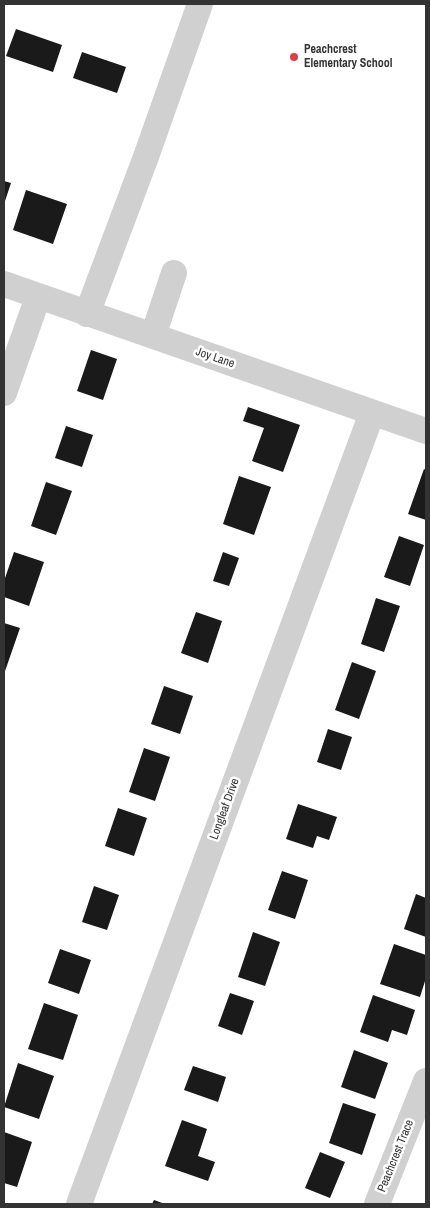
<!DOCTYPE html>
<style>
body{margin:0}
#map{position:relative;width:430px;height:1208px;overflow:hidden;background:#fff;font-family:"Archivo Narrow",sans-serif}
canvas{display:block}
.frame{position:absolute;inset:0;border:5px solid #333;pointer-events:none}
</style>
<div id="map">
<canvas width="430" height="1208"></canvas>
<div class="frame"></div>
</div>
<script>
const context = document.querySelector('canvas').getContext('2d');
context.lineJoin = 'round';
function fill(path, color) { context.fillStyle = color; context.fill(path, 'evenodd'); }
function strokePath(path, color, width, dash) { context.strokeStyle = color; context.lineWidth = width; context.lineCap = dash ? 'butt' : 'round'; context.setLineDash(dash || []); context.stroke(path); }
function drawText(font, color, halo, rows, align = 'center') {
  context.font = font + ' "Archivo Narrow",sans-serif'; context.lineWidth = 5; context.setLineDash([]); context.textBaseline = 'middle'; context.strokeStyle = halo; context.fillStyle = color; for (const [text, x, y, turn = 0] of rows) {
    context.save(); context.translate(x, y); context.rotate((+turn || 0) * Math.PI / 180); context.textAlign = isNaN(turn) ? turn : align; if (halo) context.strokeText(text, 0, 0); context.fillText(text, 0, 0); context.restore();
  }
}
fill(new Path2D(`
 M16,29l46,16 -9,27 -47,-16z
 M82,52l44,15 -9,26 -44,-15z
 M4,181l7,2 -7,21z
 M26,190l41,14 -14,40 -40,-14z
 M91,350l26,9 -14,41 -26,-9z
 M248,407l52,18 -17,47 -31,-11 12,-33 -21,-7z
 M66,426l27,9 -11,32 -27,-9z
 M424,469l2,1v50l-18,-6z
 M239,476l32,11 -17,48 -31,-11z
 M46,482l26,9 -16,44 -25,-9z
 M399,536l25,9 -14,41 -26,-9z
 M14,552l30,10 -15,44 -25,-9v-16z
 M223,552l16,6 -10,28 -16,-5z
 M376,598l24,8 -16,46 -23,-8z
 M196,612l26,9 -14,42 -27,-10z
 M4,623l16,5 -16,46z
 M352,662l24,9 -17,48 -24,-9z
 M164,686l29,10 -13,38 -29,-10z
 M328,729l24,8 -11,33 -24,-8z
 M144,748l26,9 -15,44 -26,-9z
 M298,804l39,13 -8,23 -12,-4 -4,12 -27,-9z
 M118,808l29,10 -13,38 -29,-10z
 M282,871l26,9 -13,39 -27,-9z
 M94,886l25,9 -12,35 -25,-8z
 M416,894l10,4v39l-22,-8z
 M253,932l27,10 -15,44 -27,-9z
 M394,944l32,11v23l-6,19 -40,-13z
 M60,949l31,11 -12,34 -31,-11z
 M230,993l24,8 -12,34 -24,-9z
 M373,995l42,15 -8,25 -15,-5 -4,12 -28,-10z
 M44,1003l34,12 -15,45 -35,-11z
 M354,1050l34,13 -13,36 -34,-12z
 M18,1063l36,13 -15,43 -35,-12z
 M193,1066l33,11 -8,25 -34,-12z
 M343,1103l33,11 -14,41 -33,-12z
 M182,1120l25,9 -9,27 17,6 -7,19 -43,-15z
 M4,1132l28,10 -15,45 -13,-4z
 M320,1152l25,10 -15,36 -25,-10z
 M154,1200l11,4h-13z`), '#1a1a1a');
strokePath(new Path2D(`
 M4,284l422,147
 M87,314l60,-160 53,-150
 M153,336l21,-63
 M4,393l34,-96
 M79,1204l293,-791
 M377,1204l49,-123`), '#d0d0d0', 26);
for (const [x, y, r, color] of [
 [294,57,5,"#e63946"]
]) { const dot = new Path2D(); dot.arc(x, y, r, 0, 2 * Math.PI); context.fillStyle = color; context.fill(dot); strokePath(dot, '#fff', 2); }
drawText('bold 12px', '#333', '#fff', [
 ["Peachcrest",304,50],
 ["Elementary School",304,64]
], 'left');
drawText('12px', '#333', '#fff', [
 ["Joy Lane",215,358,19],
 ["Longleaf Drive",225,809,-70],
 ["Peachcrest Trace",396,1156,-68]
]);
</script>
